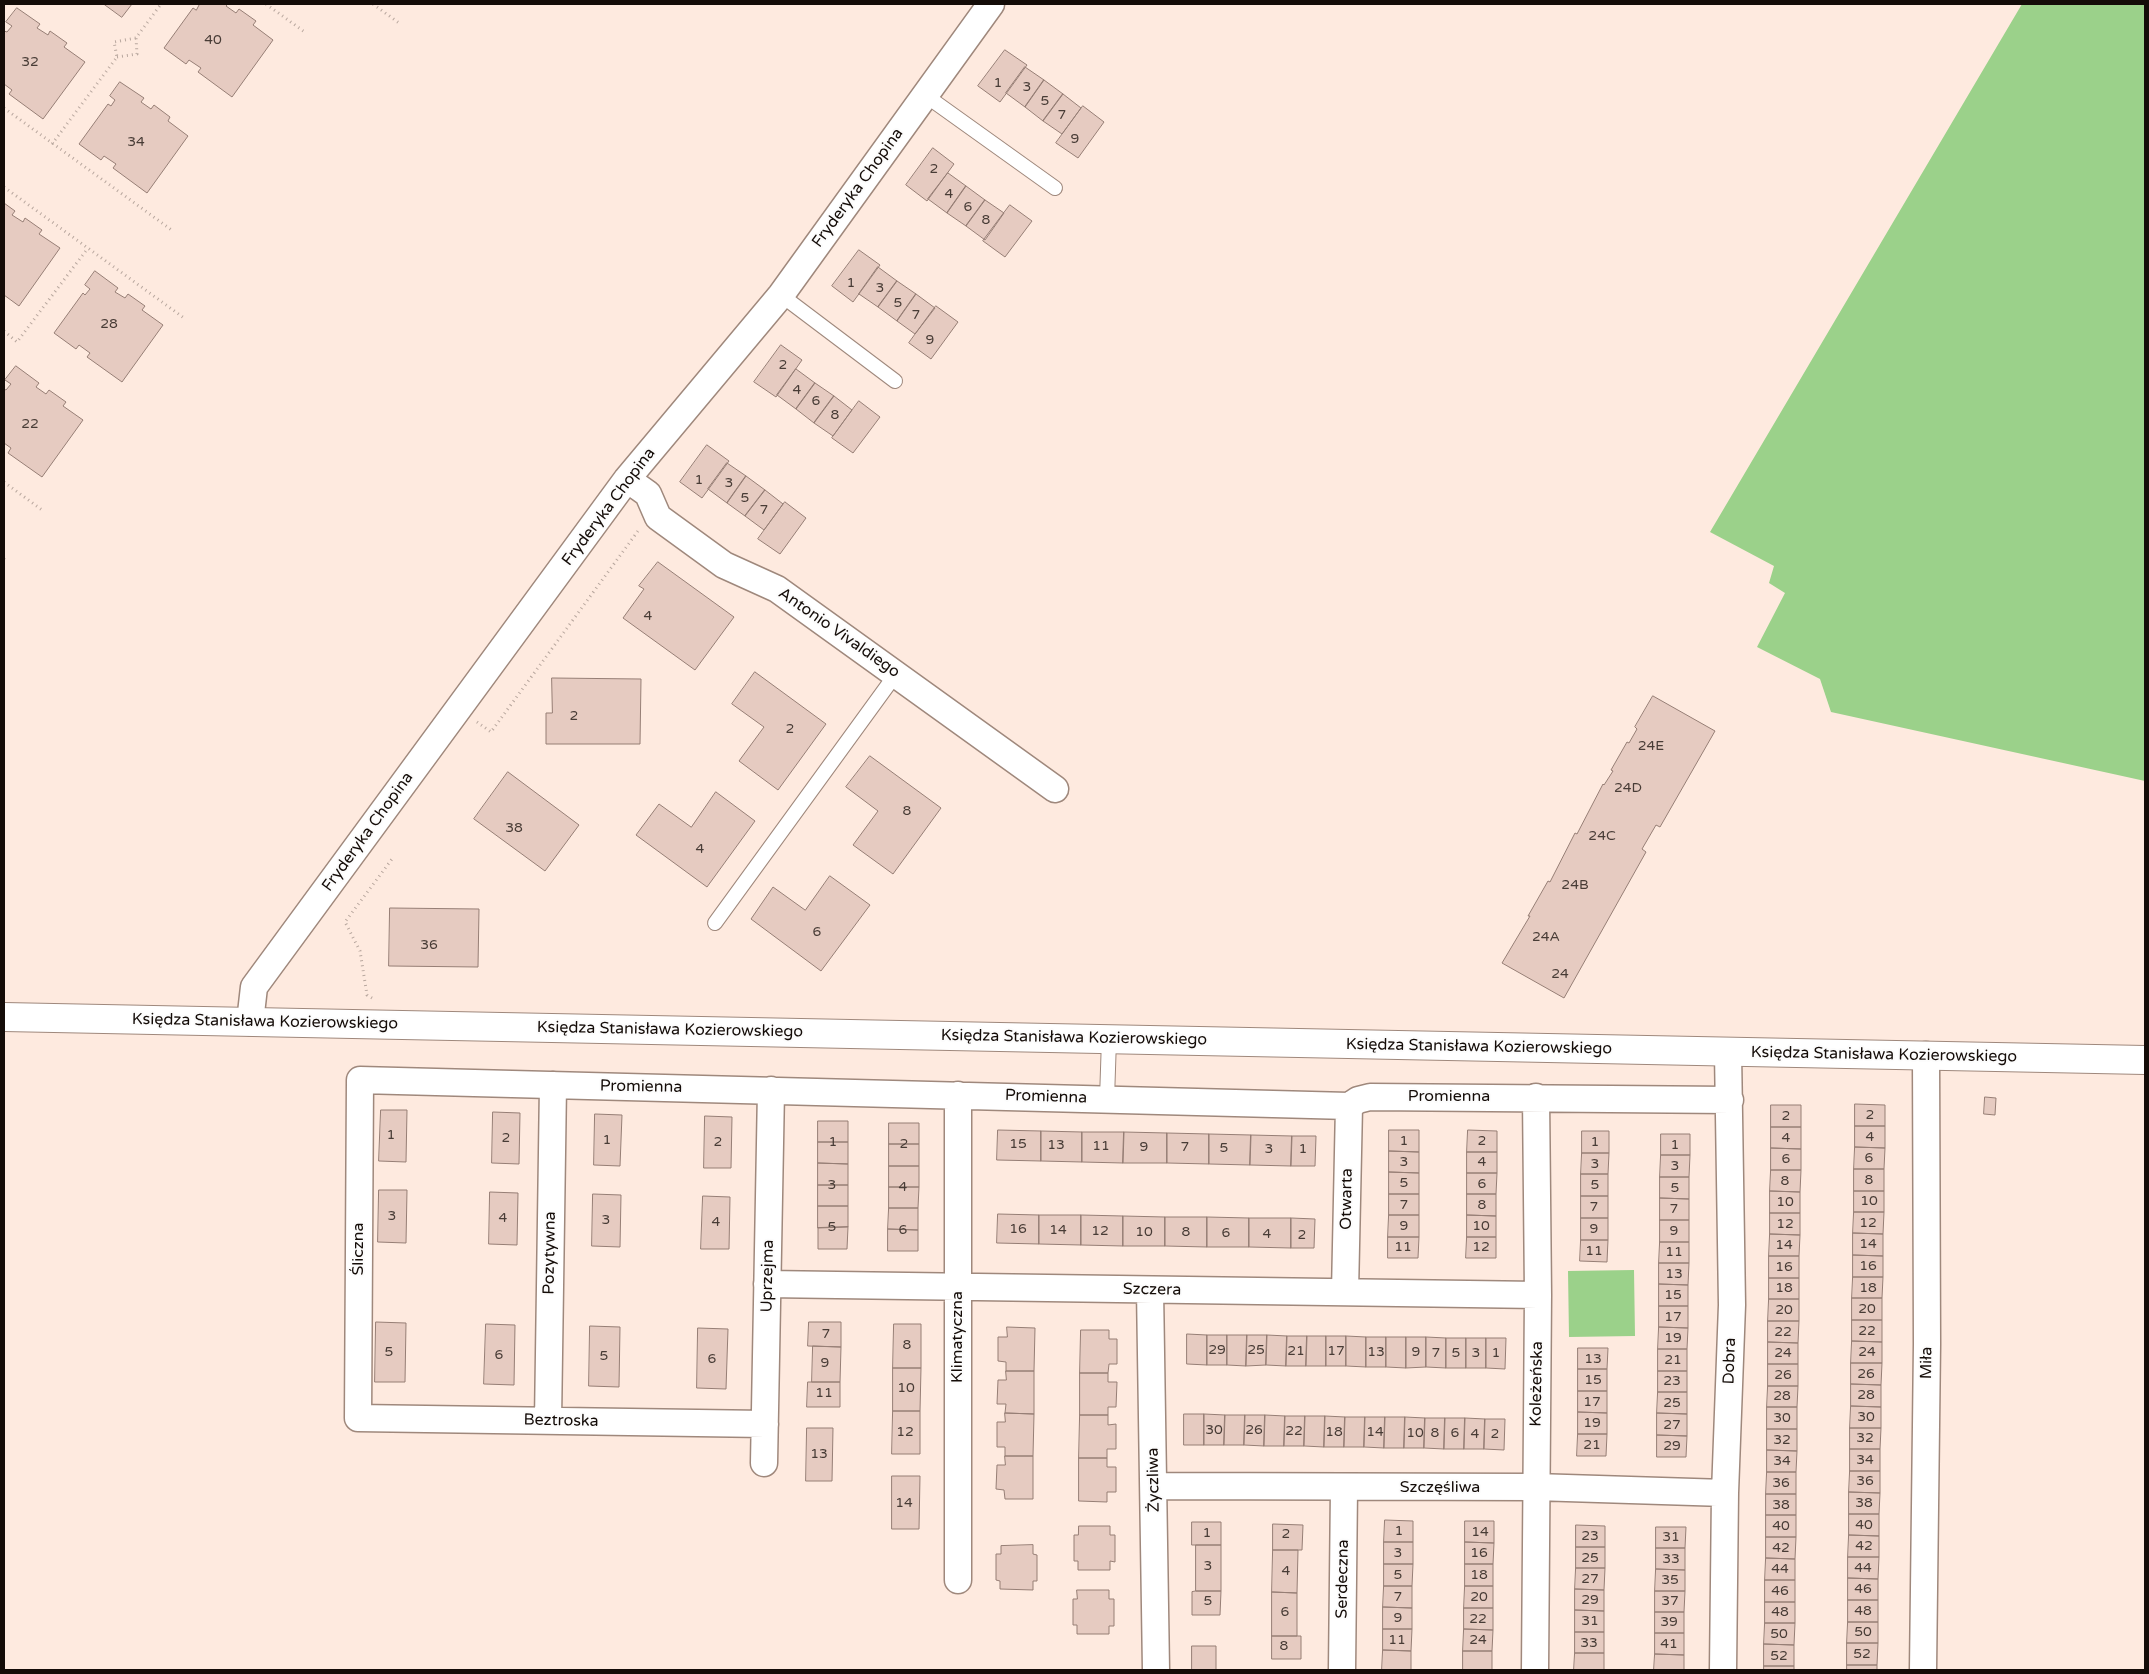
<!DOCTYPE html>
<meta charset="utf-8">
<style>
body{margin:0}
#map{position:relative;width:2149px;height:1674px;overflow:hidden;background:#feeadf;font-family:"Varela Round",sans-serif}
canvas{display:block}
.frame{position:absolute;inset:0;border:5px solid #140c08;pointer-events:none}
</style>
<div id="map">
<canvas width="2149" height="1674"></canvas>
<div class="frame"></div>
</div>
<script>
const context = document.querySelector('canvas').getContext('2d');
context.lineJoin = 'round';
function fill(path, color) { context.fillStyle = color; context.fill(path, 'evenodd'); }
function strokePath(path, color, width, dash) { context.strokeStyle = color; context.lineWidth = width; context.lineCap = dash ? 'butt' : 'round'; context.setLineDash(dash || []); context.stroke(path); }
function drawText(font, color, halo, rows, align = 'center') {
  context.font = font + ' "Varela Round",sans-serif'; context.lineWidth = 4; context.setLineDash([]); context.textBaseline = 'middle'; context.strokeStyle = halo; context.fillStyle = color; for (const [text, x, y, turn = 0] of rows) {
    context.save(); context.translate(x, y); context.rotate((+turn || 0) * Math.PI / 180); context.textAlign = isNaN(turn) ? turn : align; if (halo) context.strokeText(text, 0, 0); context.fillText(text, 0, 0); context.restore();
  }
}
fill(new Path2D(`
 M2022,4h123v777l-314,-69 -11,-33 -63,-32 28,-54 -16,-10 5,-17 -64,-34z
 M1634,1270l1,66 -66,1 -1,-66z`), '#9bd18a');
const building = new Path2D(`
 M104,4h28l-10,13z
 M200,4h28l-2,2 10,7 3,-4 17,12 -3,4 20,15 -41,57 -34,-25 3,-4 -12,-8 -3,4 -22,-16 29,-40 3,2z
 M17,8l23,16 -3,4 11,7 2,-4 17,12 -3,4 21,15 -42,57 -34,-25 3,-4 -8,-6v-53l3,1 5,-6 -6,-4z
 M1005,50l22,15 -27,37 -22,-16z
 M1025,67l19,13 -19,27 -19,-14z
 M1044,80l19,14 -20,27 -18,-14z
 M120,82l24,16 -3,4 10,7 3,-4 16,12 -2,4 20,15 -41,57 -34,-25 3,-4 -12,-8 -3,4 -22,-16 29,-40 3,2 4,-6 -5,-4z
 M1063,94l18,14 -19,26 -19,-13z
 M1083,106l21,16 -26,36 -22,-15z
 M933,148l21,16 -27,37 -21,-16z
 M948,173l18,13 -19,27 -19,-14z
 M966,186l19,14 -19,26 -19,-13z
 M985,200l19,13 -19,27 -19,-14z
 M4,203l11,8 -3,4 11,7 2,-4 17,12 -3,4 21,14 -41,58 -15,-11z
 M1010,205l22,16 -27,36 -22,-16z
 M859,250l21,15 -27,37 -21,-16z
 M878,267l19,14 -19,26 -19,-13z
 M95,271l23,17 -3,4 10,6 3,-4 17,12 -3,4 21,15 -41,57 -35,-25 3,-4 -11,-8 -3,4 -22,-16 29,-40 2,2 5,-6 -5,-4z
 M897,281l19,13 -19,27 -19,-14z
 M916,294l19,14 -20,26 -18,-13z
 M936,306l22,16 -27,37 -22,-16z
 M781,345l21,15 -26,37 -22,-15z
 M16,366l23,17 -3,4 10,7 3,-4 17,12 -3,4 20,14 -41,57 -34,-24 3,-5 -7,-5v-54l2,1 5,-6 -6,-4z
 M796,369l19,14 -19,26 -19,-14z
 M815,383l19,13 -20,27 -18,-14z
 M834,396l18,14 -19,26 -19,-13z
 M859,401l21,16 -27,36 -21,-15z
 M707,445l22,16 -27,37 -22,-16z
 M727,463l19,13 -19,27 -19,-14z
 M746,476l19,14 -20,26 -18,-13z
 M765,490l18,14 -19,26 -19,-14z
 M785,502l21,16 -26,36 -22,-15z
 M658,562l76,55 -39,53 -72,-52 21,-29 -5,-3z
 M755,672l71,52 -48,66 -39,-29 25,-34 -32,-23z
 M552,678l89,1 -1,65h-94v-31h6z
 M1653,696l62,35 -55,96 -4,-2 -14,24 4,3 -82,146 -62,-35 28,-47h-2l20,-35 2,1 25,-49 2,1 26,-50 1,1 9,-14 -2,-1 16,-28 2,1 8,-14 -2,-2z
 M870,756l71,52 -48,66 -40,-29 25,-34 -32,-24z
 M508,772l71,53 -34,46 -71,-52z
 M716,792l39,29 -48,66 -71,-52 23,-31 32,23z
 M830,876l40,29 -49,66 -70,-52 22,-32 32,23z
 M390,908l89,1 -1,58 -89,-1z
 M1985,1097l11,1 -1,17 -11,-1z
 M1855,1104l30,1v21h-30z
 M1771,1105h30v22h-30z
 M381,1110h26l-1,52 -27,-1z
 M493,1112l27,1 -1,51 -27,-1z
 M595,1114l27,1 -2,51 -26,-1z
 M705,1116l27,1 -1,51h-27z
 M818,1121h30v21h-30z
 M889,1123h30v21h-30z
 M1855,1126h30v22l-30,-1z
 M1771,1127h30v22l-30,-1z
 M998,1130l43,1v30l-44,-1z
 M1389,1130h30v22l-30,-1z
 M1468,1130l29,1v21h-30z
 M1041,1131l41,1v30l-41,-1z
 M1582,1131h27v22h-27z
 M1082,1132h42l-1,31 -41,-1z
 M1124,1132l43,1v30h-44z
 M1167,1133l42,1v30l-42,-1z
 M1209,1134l42,1 -1,30 -41,-1z
 M1661,1134h29v21h-29z
 M1251,1135l41,1 -1,30 -41,-1z
 M1292,1136h24l-1,30h-24z
 M818,1142h30v22l-30,-1z
 M889,1144h30v22h-30z
 M1855,1147l30,1 -1,21h-30z
 M1771,1148l30,1v21h-30z
 M1389,1151l30,1v21l-30,-1z
 M1467,1152h30v21h-30z
 M1582,1153h27l-1,21h-27z
 M1661,1155h29l-1,22h-29z
 M818,1163l30,1v21h-30z
 M889,1166h30v21h-30z
 M1854,1169h30v22h-30z
 M1771,1170h30l-1,22 -30,-1z
 M1389,1172l30,1v21h-30z
 M1467,1173h30l-1,21h-29z
 M1581,1174h27v22h-27z
 M1660,1177h29v22l-29,-1z
 M818,1185h30v21h-30z
 M889,1187h30l-1,21h-29z
 M379,1190h28l-1,53 -28,-1z
 M1770,1191l30,1v21h-30z
 M1854,1191h30v21h-30z
 M490,1192l28,1 -1,52 -28,-1z
 M593,1194l28,1 -1,52 -28,-1z
 M1389,1194h30v21h-30z
 M1467,1194h29v22l-29,-1z
 M703,1196l27,1 -1,52h-28z
 M1581,1196h27v22h-27z
 M1660,1198l29,1v21h-29z
 M818,1206h30v21l-30,1z
 M889,1208h29v22l-30,-1z
 M1854,1212h30l-1,22 -30,-1z
 M1770,1213h30v22l-30,-1z
 M998,1214l41,1v29l-42,-1z
 M1039,1215h42v30l-42,-1z
 M1081,1215l42,1v30l-42,-1z
 M1389,1215h30v22h-31z
 M1467,1215l29,1v21h-29z
 M1123,1216l42,1v29h-42z
 M1165,1217h42v30l-42,-1z
 M1207,1217l42,1v29h-42z
 M1249,1218h42v30l-42,-1z
 M1291,1218l24,1 -1,29h-23z
 M1581,1218h27v22h-27z
 M1660,1220h29v22h-29z
 M848,1227l-1,22h-29v-21z
 M888,1229l30,1v21h-30z
 M1853,1233l30,1v22l-30,-1z
 M1770,1234l30,1 -1,21h-30z
 M1388,1237h31l-1,21h-30z
 M1467,1237h29v21h-30z
 M1581,1240h27l-1,22 -27,-1z
 M1660,1242h29v21h-30z
 M1853,1255l30,1v21h-30z
 M1769,1256h30v22h-30z
 M1659,1263h30l-1,22 -29,-1z
 M1853,1277h30l-1,21h-30z
 M1769,1278h30v21h-30z
 M1659,1284l29,1v21h-29z
 M1852,1298h30v22h-30z
 M1769,1299h30v22h-31z
 M1659,1306h29v22l-29,-1z
 M1852,1320h30v22l-30,-1z
 M1768,1321h31l-1,22 -30,-1z
 M376,1322l30,1 -1,59h-30z
 M809,1322h32v25l-33,-1z
 M486,1324l29,1 -1,60 -30,-1z
 M894,1324h27v44h-28z
 M590,1326l30,1 -1,60 -30,-1z
 M1007,1327l28,1 -1,43h-28v-9l-8,-1v-24h9z
 M1659,1327l29,1 -1,21h-29z
 M698,1328l30,1 -2,60 -29,-1z
 M1081,1330h28v9h8v25h-8l-1,9h-28z
 M1187,1334l20,1v30l-20,-1z
 M1207,1335h20v30h-20z
 M1227,1335h20l-1,31 -19,-1z
 M1247,1335h20l-1,30 -20,1z
 M1267,1335l20,1 -1,30 -20,-1z
 M1287,1336h20l-1,30h-20z
 M1307,1336h19v30h-20z
 M1326,1336h20v30h-20z
 M1346,1336l20,1v30l-20,-1z
 M1366,1337h20v30h-20z
 M1386,1337h20v31l-20,-1z
 M1406,1337h20v30l-20,1z
 M1426,1337l20,1v30l-20,-1z
 M1446,1338h20v30h-20z
 M1466,1338h20v30h-20z
 M1486,1338h20l-1,31 -19,-1z
 M1852,1341l30,1v21h-31z
 M1768,1342l30,1v21h-30z
 M813,1346l28,1 -1,35h-28z
 M1578,1348h30l-1,21h-29z
 M1658,1349h29v22h-29z
 M1851,1363h31l-1,22 -30,-1z
 M1768,1364h30v22h-30z
 M893,1368h28l-1,43h-27z
 M1578,1369h29v22h-29z
 M1006,1371h28v43l-29,-1 1,-9h-9l1,-24h8z
 M1658,1371h29v21h-29z
 M1080,1373h28v9h9l-1,25h-8v8h-28z
 M808,1382h32v25h-33z
 M1851,1384l30,1v22l-30,-1z
 M1768,1386h30l-1,21h-30z
 M1578,1391h29v22l-29,-1z
 M1658,1392h29v22l-30,-1z
 M1851,1406l30,1v21h-31z
 M1767,1407h30v22h-30z
 M893,1411h27v43h-28z
 M1578,1412l29,1v21h-29z
 M1005,1413l29,1 -1,42h-28v-9h-8v-25h8z
 M1657,1413l30,1v22l-30,-1z
 M1184,1414h20v31h-20z
 M1204,1414l21,1 -1,30h-20z
 M1080,1415h28v10l8,-1v25h-9v9h-28z
 M1225,1415h20l-1,30h-20z
 M1245,1415h20l-1,31 -20,-1z
 M1265,1415l20,1 -1,30h-20z
 M1285,1416h20l-1,30h-20z
 M1305,1416h20l-1,31 -20,-1z
 M1325,1416l20,1 -1,30h-20z
 M1345,1417h20l-1,30h-20z
 M1365,1417h20l-1,31 -20,-1z
 M1385,1417h20l-1,31h-20z
 M1405,1417l20,1 -1,30h-20z
 M1425,1418h20l-1,31 -20,-1z
 M1445,1418h20l-1,31h-20z
 M1465,1418l20,1 -1,30h-20z
 M1485,1419h20l-1,31 -20,-1z
 M807,1428h26l-1,53h-26z
 M1850,1428h31l-1,21h-30z
 M1767,1429h30v22l-30,-1z
 M1578,1434h29l-1,22h-29z
 M1657,1435l30,1 -1,21h-29z
 M1850,1449h30v22h-30z
 M1767,1450l30,1 -1,21h-29z
 M1005,1456h28v43h-28l-1,-9 -8,-1 1,-24h8z
 M1079,1458h28v9h9v25h-9v10l-28,-1z
 M1850,1471h30v22l-31,-1z
 M1767,1472h29v22h-30z
 M892,1476h28l-1,53h-27z
 M1849,1492l31,1 -1,21h-30z
 M1766,1494h30v21h-30z
 M1849,1514h30v22l-30,-1z
 M1766,1515h30v22h-30z
 M1385,1520l28,1v21h-29z
 M1465,1521h29v22l-29,-1z
 M1192,1522h29v23h-29z
 M1273,1524l30,1 -1,25h-29z
 M1576,1525l29,1v21h-29z
 M1079,1526h31v9h5v27l-5,-1v9h-32v-9h-4v-26h4z
 M1656,1527h30l-1,21h-29z
 M1849,1535l30,1v21h-31z
 M1766,1537h30l-1,22 -29,-1z
 M1384,1542h29v22h-29z
 M1465,1542l29,1 -1,21h-28z
 M1033,1545v9l4,1v26h-4v9l-33,-1v-8l-4,-1v-26h5v-8z
 M1196,1545h25v46h-25z
 M1576,1547h29v21h-29z
 M1656,1548h29v22l-29,-1z
 M1273,1550h25l-1,43 -25,-1z
 M1848,1557h31l-1,22 -30,-1z
 M1766,1558l29,1v21h-30z
 M1384,1564h29l-1,22h-28z
 M1465,1564h28v22h-28z
 M1576,1568h29l-1,22 -29,-1z
 M1656,1569l29,1v21h-30z
 M1848,1578l30,1v21h-30z
 M1765,1580h30v22h-30z
 M1384,1586h28v22l-29,-1z
 M1465,1586h28v22h-29z
 M1575,1589l29,1v21l-29,-1z
 M1077,1590h32v9h5v27h-5v8h-32v-9h-4v-26h4z
 M1196,1591h25l-1,24h-28v-23z
 M1655,1591h30l-1,21h-29z
 M1272,1592l25,1v43h-25z
 M1848,1600h30v22h-30z
 M1765,1602h30v21h-30z
 M1383,1607l29,1v21h-29z
 M1464,1608h29v22l-29,-1z
 M1575,1610l29,1v21h-29z
 M1655,1612h29v21h-29z
 M1848,1622h30v21h-31z
 M1765,1623h30l-1,22 -30,-1z
 M1383,1629h29l-1,22 -28,-1z
 M1464,1629l29,1 -1,21h-29z
 M1575,1632h29v21h-29z
 M1655,1633h29v22l-29,-1z
 M1272,1636h29v23h-29z
 M1847,1643h31l-1,22h-30z
 M1764,1644l30,1v21h-30z
 M1192,1646h24v24h-24z
 M1383,1650l28,1v19h-29z
 M1463,1651h29v19h-29z
 M1575,1653h29v17h-30z
 M1655,1654l29,1v15h-30z
 M1847,1665h30v5h-30z
 M1764,1666h30v4h-30z`);
fill(building, '#e6cbc1');
strokePath(building, '#967e75', 1);
const lane = new Path2D(`
 M925,95l130,93
 M781,295l114,86
 M715,923l181,-249
 M1107,1099l2,-60`);
const street = new Path2D(`
 M627,479l21,15 10,23 66,48 53,24 278,200
 M250,1022l4,-35 373,-508 154,-184 210,-291
 M958,1095v485
 M767,1284l771,11
 M1150,1290l6,380
 M1345,1292l4,-186
 M548,1421l5,-336
 M765,1424l-407,-6 2,-338 989,26 9,-6 12,-3 360,3
 M764,1463l7,-373
 M1154,1486l381,1 190,6
 M1342,1670l2,-182
 M1535,1670l3,-375 -2,-198
 M1723,1670l2,-177 7,-188 -4,-253
 M1923,1670l4,-326 -1,-289`);
const secondary = new Path2D(`
 M4,1017l2141,43`);
strokePath(lane, '#9f887c', 16);
strokePath(street, '#9f887c', 29);
strokePath(secondary, '#9f887c', 30);
strokePath(new Path2D(`
 M266,4l40,29
 M373,4l26,19
 M117,57l20,-3 -1,-16
 M4,108l169,123
 M52,144l65,-87 -3,-15 22,-4 25,-34
 M4,187l180,131
 M4,331l13,11 71,-94
 M4,482l38,28
 M4,559l1,1
 M477,722l14,10 147,-201
 M372,998l-5,-3 -7,-44 -15,-29 47,-63`), '#b8a79e', 3, [1, 4]);
strokePath(lane, '#fff', 14);
strokePath(street, '#fff', 26);
strokePath(secondary, '#fff', 28);
drawText('14px', '#483c36', null, [
 ["40",213,40],
 ["32",30,62],
 ["1",998,83],
 ["3",1027,87],
 ["5",1045,101],
 ["7",1062,115],
 ["9",1075,139],
 ["34",136,142],
 ["2",934,169],
 ["4",949,194],
 ["6",968,207],
 ["8",986,220],
 ["1",851,283],
 ["3",880,288],
 ["5",898,303],
 ["7",916,315],
 ["28",109,324],
 ["9",930,340],
 ["2",783,365],
 ["4",797,390],
 ["6",816,401],
 ["8",835,415],
 ["22",30,424],
 ["1",699,480],
 ["3",729,483],
 ["5",745,498],
 ["7",764,510],
 ["4",648,616],
 ["2",574,716],
 ["2",790,729],
 ["24E",1651,746],
 ["24D",1628,788],
 ["8",907,811],
 ["38",514,828],
 ["24C",1602,836],
 ["4",700,849],
 ["24B",1575,885],
 ["6",817,932],
 ["24A",1546,937],
 ["36",429,945],
 ["24",1560,974],
 ["2",1870,1115],
 ["2",1786,1116],
 ["1",391,1135],
 ["4",1870,1137],
 ["2",506,1138],
 ["4",1786,1138],
 ["1",607,1140],
 ["1",1404,1141],
 ["2",1482,1141],
 ["2",718,1142],
 ["1",833,1142],
 ["1",1595,1142],
 ["2",904,1144],
 ["15",1018,1144],
 ["13",1056,1145],
 ["1",1675,1145],
 ["11",1101,1146],
 ["9",1144,1147],
 ["7",1185,1147],
 ["5",1224,1148],
 ["3",1269,1149],
 ["1",1303,1149],
 ["6",1869,1158],
 ["6",1786,1159],
 ["3",1404,1162],
 ["4",1482,1162],
 ["3",1595,1164],
 ["3",1675,1166],
 ["8",1869,1180],
 ["8",1785,1181],
 ["5",1404,1183],
 ["6",1482,1184],
 ["3",832,1185],
 ["5",1595,1185],
 ["4",903,1187],
 ["5",1675,1188],
 ["10",1869,1201],
 ["10",1785,1202],
 ["7",1404,1205],
 ["8",1482,1205],
 ["7",1594,1207],
 ["7",1674,1209],
 ["3",392,1216],
 ["4",503,1218],
 ["3",606,1220],
 ["4",716,1222],
 ["12",1868,1223],
 ["12",1785,1224],
 ["9",1404,1226],
 ["10",1481,1226],
 ["5",832,1227],
 ["16",1018,1229],
 ["9",1594,1229],
 ["6",903,1230],
 ["14",1058,1230],
 ["12",1100,1231],
 ["9",1674,1231],
 ["10",1144,1232],
 ["8",1186,1232],
 ["6",1226,1233],
 ["4",1267,1234],
 ["2",1302,1235],
 ["14",1868,1244],
 ["14",1784,1245],
 ["11",1403,1247],
 ["12",1481,1247],
 ["11",1594,1251],
 ["11",1674,1252],
 ["16",1868,1266],
 ["16",1784,1267],
 ["13",1674,1274],
 ["18",1784,1288],
 ["18",1868,1288],
 ["15",1673,1295],
 ["20",1867,1309],
 ["20",1784,1310],
 ["17",1673,1317],
 ["22",1867,1331],
 ["22",1783,1332],
 ["7",826,1334],
 ["19",1673,1338],
 ["8",907,1345],
 ["29",1217,1350],
 ["25",1256,1350],
 ["21",1296,1351],
 ["17",1336,1351],
 ["5",389,1352],
 ["13",1376,1352],
 ["9",1416,1352],
 ["24",1867,1352],
 ["7",1436,1353],
 ["5",1456,1353],
 ["3",1476,1353],
 ["1",1496,1353],
 ["24",1783,1353],
 ["6",499,1355],
 ["5",604,1356],
 ["6",712,1359],
 ["13",1593,1359],
 ["21",1673,1360],
 ["9",825,1363],
 ["26",1866,1374],
 ["26",1783,1375],
 ["15",1593,1380],
 ["23",1672,1381],
 ["10",906,1388],
 ["11",824,1393],
 ["28",1866,1395],
 ["28",1782,1396],
 ["17",1592,1402],
 ["25",1672,1403],
 ["30",1866,1417],
 ["30",1782,1418],
 ["19",1592,1423],
 ["27",1672,1425],
 ["30",1214,1430],
 ["26",1254,1430],
 ["22",1294,1431],
 ["12",905,1432],
 ["18",1334,1432],
 ["14",1375,1432],
 ["10",1415,1433],
 ["8",1435,1433],
 ["6",1455,1433],
 ["4",1475,1434],
 ["2",1495,1434],
 ["32",1865,1438],
 ["32",1782,1440],
 ["21",1592,1445],
 ["29",1672,1446],
 ["13",819,1454],
 ["34",1865,1460],
 ["34",1782,1461],
 ["36",1865,1481],
 ["36",1781,1483],
 ["14",904,1503],
 ["38",1864,1503],
 ["38",1781,1505],
 ["40",1864,1525],
 ["40",1781,1526],
 ["1",1399,1531],
 ["14",1480,1532],
 ["1",1207,1533],
 ["2",1286,1534],
 ["23",1590,1536],
 ["31",1671,1537],
 ["42",1864,1546],
 ["42",1781,1548],
 ["3",1398,1553],
 ["16",1479,1553],
 ["25",1590,1558],
 ["33",1671,1559],
 ["3",1208,1566],
 ["44",1863,1568],
 ["44",1780,1569],
 ["4",1286,1571],
 ["5",1398,1575],
 ["18",1479,1575],
 ["27",1590,1579],
 ["35",1670,1580],
 ["46",1863,1589],
 ["46",1780,1591],
 ["7",1398,1597],
 ["20",1479,1597],
 ["29",1590,1600],
 ["5",1208,1601],
 ["37",1670,1601],
 ["48",1863,1611],
 ["6",1285,1612],
 ["48",1780,1612],
 ["9",1398,1618],
 ["22",1478,1619],
 ["31",1590,1621],
 ["39",1669,1622],
 ["50",1863,1632],
 ["50",1779,1634],
 ["11",1397,1640],
 ["24",1478,1640],
 ["33",1589,1643],
 ["41",1669,1644],
 ["8",1284,1646],
 ["52",1862,1654],
 ["52",1779,1656]
]);
drawText('16px', '#140c08', '#fcfcfc', [
 ["Fryderyka Chopina",858,188,-54],
 ["Fryderyka Chopina",609,507,-53],
 ["Antonio Vivaldiego",839,633,35],
 ["Fryderyka Chopina",368,832,-54],
 ["Księdza Stanisława Kozierowskiego",265,1022,1],
 ["Księdza Stanisława Kozierowskiego",670,1030,1],
 ["Księdza Stanisława Kozierowskiego",1074,1038,1],
 ["Księdza Stanisława Kozierowskiego",1479,1047,1],
 ["Księdza Stanisława Kozierowskiego",1884,1055,1],
 ["Promienna",641,1087,1],
 ["Promienna",1046,1097,2],
 ["Promienna",1449,1097],
 ["Otwarta",1347,1199,-89],
 ["Śliczna",359,1249,-90],
 ["Pozytywna",550,1253,-89],
 ["Uprzejma",768,1276,-89],
 ["Szczera",1152,1290,1],
 ["Klimatyczna",958,1337,-90],
 ["Dobra",1730,1361,-88],
 ["Miła",1927,1363,-89],
 ["Koleżeńska",1537,1384,-89],
 ["Beztroska",561,1421,1],
 ["Życzliwa",1154,1480,-91],
 ["Szczęśliwa",1440,1488],
 ["Serdeczna",1343,1579,-89]
]);
</script>
